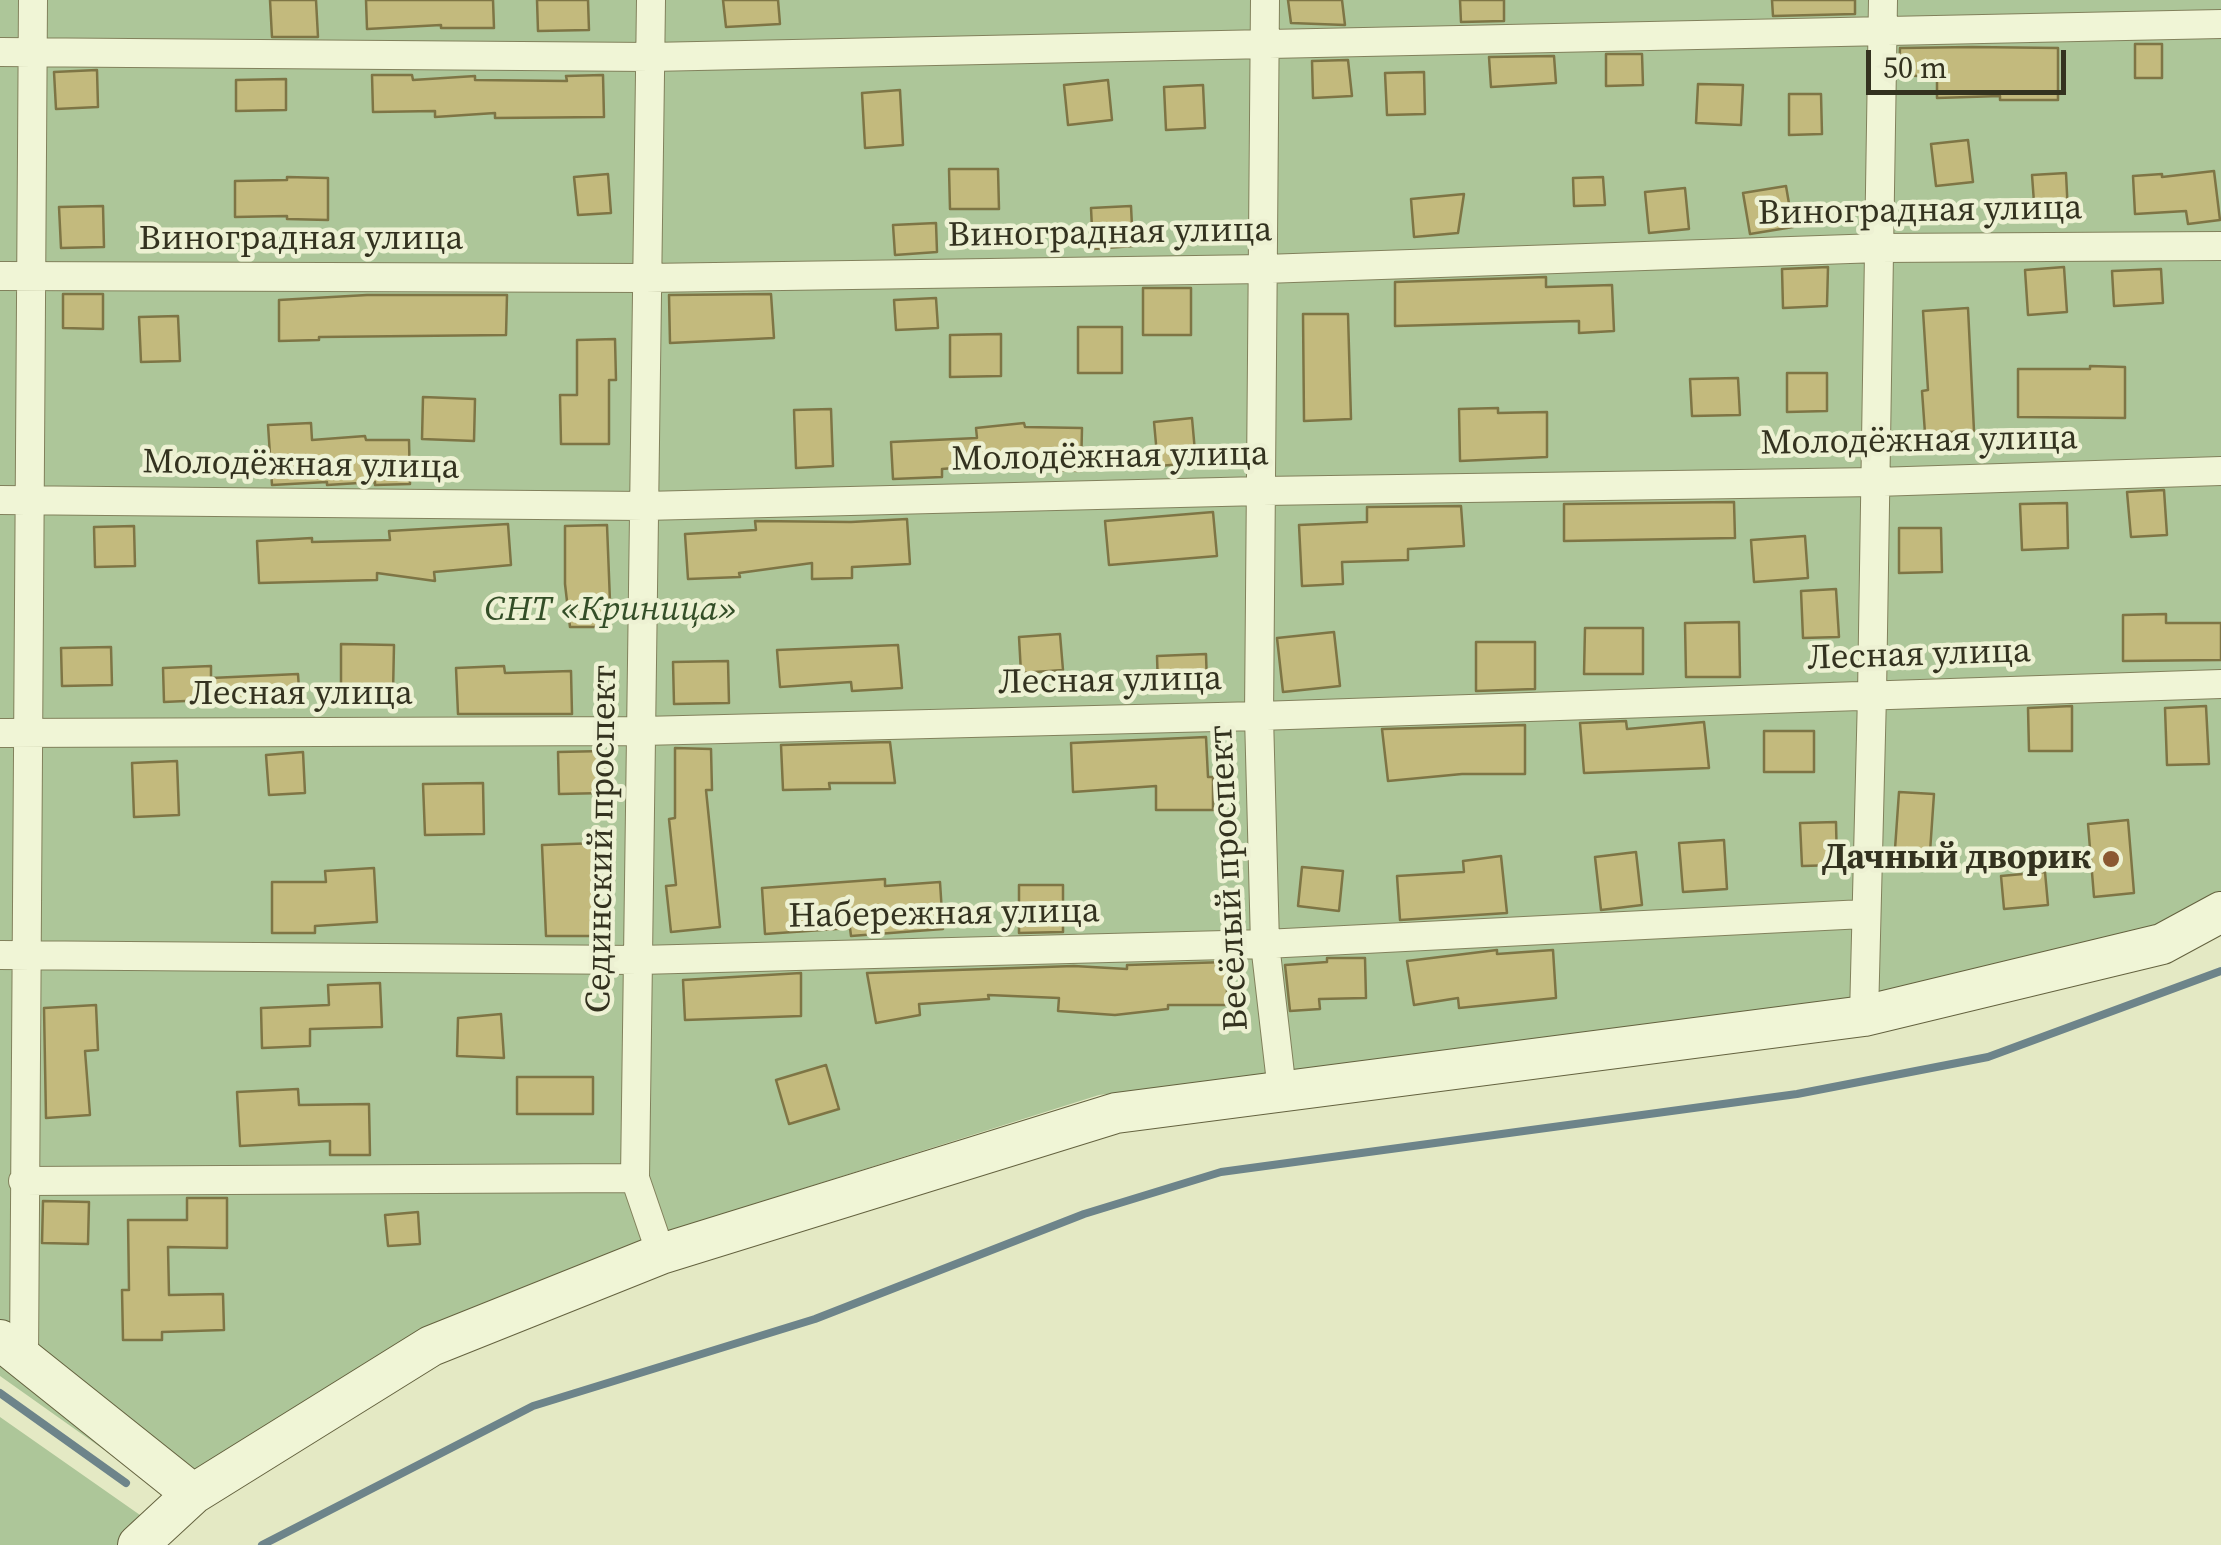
<!DOCTYPE html>
<meta charset="utf-8">
<style>
body{margin:0}
#map{position:relative;width:2221px;height:1545px;overflow:hidden;background:#e4e9c4;font-family:"Source Serif 4",serif}
canvas{display:block}
.scale{position:absolute;left:1866px;top:50px;width:200px;height:45px;box-sizing:border-box;border:5px solid #33321f;border-top:0;padding-left:12px;font-size:30px;line-height:35px;white-space:nowrap;color:#33321f;-webkit-text-stroke:8px #edf1d3;paint-order:stroke}
</style>
<div id="map">
<canvas width="2221" height="1545"></canvas>
<div class="scale">50 m</div>
</div>
<script>
const context = document.querySelector('canvas').getContext('2d');
context.lineJoin = 'round';
function fill(path, color) { context.fillStyle = color; context.fill(path, 'evenodd'); }
function strokePath(path, color, width, dash) { context.strokeStyle = color; context.lineWidth = width; context.lineCap = dash ? 'butt' : 'round'; context.setLineDash(dash || []); context.stroke(path); }
function drawText(font, color, halo, rows, align = 'center') {
  context.font = font + ' "Source Serif 4",serif'; context.lineWidth = 9; context.setLineDash([]); context.textBaseline = 'middle'; context.strokeStyle = halo; context.fillStyle = color; for (const [text, x, y, turn = 0] of rows) {
    context.save(); context.translate(x, y); context.rotate((+turn || 0) * Math.PI / 180); context.textAlign = isNaN(turn) ? turn : align; if (halo) context.strokeText(text, 0, 0); context.fillText(text, 0, 0); context.restore();
  }
}
fill(new Path2D(`
 M0,0h2221v902l-34,20 -282,77 -806,96 -386,122 -266,103 -251,195 -196,-139z
 M0,1417l170,119 -8,9h-162z`), '#adc699');
strokePath(new Path2D(`
 M0,1393l126,90
 M262,1545l271,-139 282,-87 269,-105 137,-42 576,-78 191,-37 233,-86`), '#6d848a', 8);
const building = new Path2D(`
 M270,0h46l2,37h-46z
 M366,0h127l1,28h-53v-3l-74,4z
 M537,0h51l1,30 -51,1z
 M723,0h55l2,24 -54,3z
 M1288,0h54l3,25 -54,-2z
 M1460,0h44v21l-43,1z
 M1772,0h83v14l-82,2z
 M2135,44h27v34h-27z
 M1972,47l86,1v52h-58v-4l-63,2v-21l-38,-2 1,-27z
 M1606,54h36l1,31 -37,1z
 M1554,56l2,27 -65,4 -2,-30z
 M1348,60l4,36 -39,2 -1,-37z
 M97,70l1,37 -42,2 -2,-37z
 M1424,72l1,42 -38,1 -2,-42z
 M372,75h40l1,5 62,-4v4l92,1 -1,-5 37,-1 1,42 -109,1v-5l-60,4v-6l-62,1z
 M286,79v31l-50,1v-31z
 M1108,80l4,40 -44,5 -4,-40z
 M1698,84l45,1 -2,40 -45,-2z
 M1203,85l2,43 -39,2 -2,-43z
 M900,90l3,55 -38,3 -3,-55z
 M1789,94h32l1,40 -33,1z
 M1968,140l5,42 -37,4 -5,-42z
 M949,169h49l1,40h-49z
 M2214,171l6,49 -32,4 -2,-13 -51,3 -2,-38 29,-2v3z
 M2066,173l2,41 -33,2 -3,-41z
 M608,174l3,39 -33,2 -4,-38z
 M287,177l41,1v42l-41,-1v-3l-52,1v-36l52,-1z
 M1603,177l2,28 -31,1 -1,-28z
 M1786,186l7,41 -43,7 -7,-41z
 M1685,188l4,41 -40,4 -4,-41z
 M1464,194l-6,39 -44,4 -3,-38z
 M103,206l1,41 -43,1 -2,-41z
 M1131,206l2,40 -40,3 -2,-41z
 M936,223l1,29 -42,3 -2,-30z
 M1828,267l-1,39 -44,2 -1,-39z
 M2064,267l3,45 -39,3 -3,-45z
 M2161,269l2,34 -49,3 -2,-35z
 M1546,277v10l66,-2 2,46 -35,2v-12l-184,5v-44z
 M1143,288h48v47h-48z
 M63,294h40v35l-40,-1z
 M771,294l3,44 -104,5 -1,-48z
 M367,295h140l-1,40 -187,2v3l-40,1v-41z
 M936,298l2,30 -42,2 -2,-30z
 M1968,308l6,123 -49,2 -3,-42 6,-1 -5,-79z
 M1303,314h45l3,105 -47,2z
 M178,316l2,45 -39,1 -2,-45z
 M1078,327h44v46h-44z
 M1001,334v42l-51,1v-42z
 M615,339l1,41h-7v64h-48l-1,-49h17v-55z
 M2090,366l35,1v51l-107,-1v-48h72z
 M1787,373h40v38l-40,1z
 M1738,378l2,37 -48,1 -2,-37z
 M423,397l52,2 -1,42 -52,-2z
 M1498,408v5l49,-1v45l-87,4 -1,-52z
 M831,409l2,57 -37,2 -2,-58z
 M1192,418l4,45 -38,3 -4,-44z
 M311,423l1,17 53,-4 1,4h43l1,44 -35,1v-3l-48,3v-3l-55,3 -4,-60z
 M1024,423l1,4 57,1 -1,43 -35,-1v-10l-104,9v8l-49,2 -2,-37 86,-4 -1,-10z
 M2164,490l3,45 -36,2 -4,-45z
 M1734,502l1,36 -171,3v-37z
 M2067,503l1,45 -46,2 -2,-46z
 M1461,506l3,40 -56,3v11l-66,2 1,22 -41,2 -3,-61 68,-3v-15z
 M1213,512l4,44 -108,9 -4,-44z
 M907,519l3,45 -58,3v11l-40,1v-16l-73,10 1,4 -52,2 -3,-45 71,-4 -1,-9 96,1z
 M508,524l3,41 -77,7 1,9 -58,-8v7l-118,3 -2,-42 55,-3v4l78,-2 -1,-9z
 M607,525l4,102h-41l-5,-43v-58z
 M134,526l1,40 -40,1 -1,-40z
 M1899,528h42l1,44 -43,1z
 M1805,536l3,42 -54,4 -3,-42z
 M1836,589l3,48 -36,1 -2,-47z
 M2166,614v9h55v37l-98,1v-46z
 M1739,622l1,55h-54l-1,-54z
 M1585,628h58v46h-59z
 M1334,632l6,54 -57,6 -6,-54z
 M1060,634l3,36 -42,3 -2,-36z
 M1476,642h59v47l-59,2z
 M341,644l53,1 -1,48h-52z
 M898,645l4,43 -50,3 -1,-9 -71,5 -3,-37z
 M111,647l1,38 -50,1 -1,-38z
 M1206,654l1,31 -49,2 -1,-31z
 M728,661l1,42 -55,1 -1,-42z
 M211,666v12l87,-4 2,30 -49,3 -1,-9 -86,4 -1,-34z
 M504,666l1,7 66,-2 1,43h-114l-2,-46z
 M2072,706v45h-43l-1,-43z
 M2206,706l3,58 -42,1 -2,-57z
 M1626,721l1,8 77,-7 5,46 -125,5 -4,-50z
 M1525,725v49h-63l-74,7 -6,-52z
 M1764,731h50v41h-50z
 M1206,737l2,40h5v33h-57v-24l-83,6 -2,-49z
 M890,742l5,41h-66l1,6 -47,1 -2,-45z
 M675,748l36,1 1,41h-6l14,137 -49,5 -5,-46 10,-1 -7,-66 6,-1z
 M604,751l1,42 -46,1 -1,-42z
 M303,752l2,41 -36,2 -3,-40z
 M177,761l2,54 -45,2 -2,-54z
 M483,783l1,51 -59,1 -2,-51z
 M1899,792l35,2 -4,58 -35,-3z
 M2128,820l6,73 -40,4 -6,-73z
 M1836,822l1,43 -35,1 -2,-43z
 M1724,840l3,49 -44,3 -4,-49z
 M598,843v93h-52l-4,-91z
 M1636,852l6,53 -41,5 -6,-53z
 M1501,856l6,57 -107,7 -3,-44 67,-4 -1,-11z
 M1302,867l41,4 -4,40 -41,-5z
 M374,868l3,54 -62,4v7h-43v-51h54l-1,-11z
 M2045,872l3,33 -44,4 -3,-33z
 M885,879v7l55,-4 3,47 -92,7 -1,-8 -85,6 -3,-46z
 M1019,885h44v47l-44,1z
 M1497,950v4l56,-4 3,48 -97,10 -1,-10 -44,7 -7,-44z
 M1327,958h38l1,40 -47,1 1,10 -30,2 -5,-46 42,-3z
 M1227,962v43h-59v4l-53,6 -57,-4 1,-13 -71,-3 1,4 -70,5 1,11 -44,8 -9,-50 207,-7 53,3v-4z
 M801,973v43l-116,4 -2,-40z
 M380,983l2,44 -72,2v17l-48,2 -1,-40 68,-3 -1,-20z
 M96,1005l2,45 -13,1 5,64 -44,3 -2,-110z
 M501,1014l3,44 -47,-2 1,-38z
 M826,1065l13,44 -50,15 -13,-44z
 M517,1077h76v37h-76z
 M298,1089l1,16 70,-1 1,51h-40v-14l-90,5 -3,-54z
 M187,1198h40v50l-59,-1 1,48 54,-1 1,36 -62,2v8h-39l-1,-50h7l-1,-70h59z
 M43,1201l46,1 -1,42 -46,-1z
 M418,1212l2,32 -32,2 -3,-31z`);
fill(building, '#c3ba7d');
strokePath(building, '#7e7545', 2.5);
const street = new Path2D(`
 M651,0l-16,1178 26,76
 M1265,0l-6,716 6,228 17,147
 M0,52l650,5 1571,-33
 M0,276l646,2 618,-9 615,-21 342,-2
 M0,500l644,6 618,-15 614,-9 345,-11
 M0,733l642,-2 617,-15 962,-32
 M0,955l639,5 626,-16 599,-30
 M1864,1016l8,-321 11,-695
 M23,1181l612,-3
 M24,1357l9,-1357`);
const secondary = new Path2D(`
 M0,1340l193,154
 M138,1545l55,-51 238,-148 230,-92 455,-141 748,-97 298,-72 59,-32`);
strokePath(street, '#82815c', 30);
strokePath(secondary, '#64623f', 42);
strokePath(street, '#f0f5d6', 28);
strokePath(secondary, '#f0f5d6', 40);
for (const [x, y, r, color] of [
 [2111,859,10,"#8b5932"]
]) { const dot = new Path2D(); dot.arc(x, y, r, 0, 2 * Math.PI); context.fillStyle = color; context.fill(dot); strokePath(dot, '#edf1d3', 4); }
drawText('35px', '#33321f', '#edf1d3', [
 ["Виноградная улица",1920,212,-1],
 ["Виноградная улица",1110,234,-1],
 ["Виноградная улица",301,240],
 ["Молодёжная улица",1919,442,-1],
 ["Молодёжная улица",1110,458,-1],
 ["Молодёжная улица",301,466,1],
 ["Лесная улица",1919,656,-2],
 ["Лесная улица",1110,682,-1],
 ["Лесная улица",301,695],
 ["Сединский проспект",603,839,-89],
 ["Весёлый проспект",1230,878,-93],
 ["Набережная улица",944,915,-1]
]);
drawText('italic 35px', '#334e27', '#edf1d3', [
 ["СНТ «Криница»",611,611]
]);
drawText('bold 35px', '#33321f', '#edf1d3', [
 ["Дачный дворик",2091,859]
], 'right');
</script>
